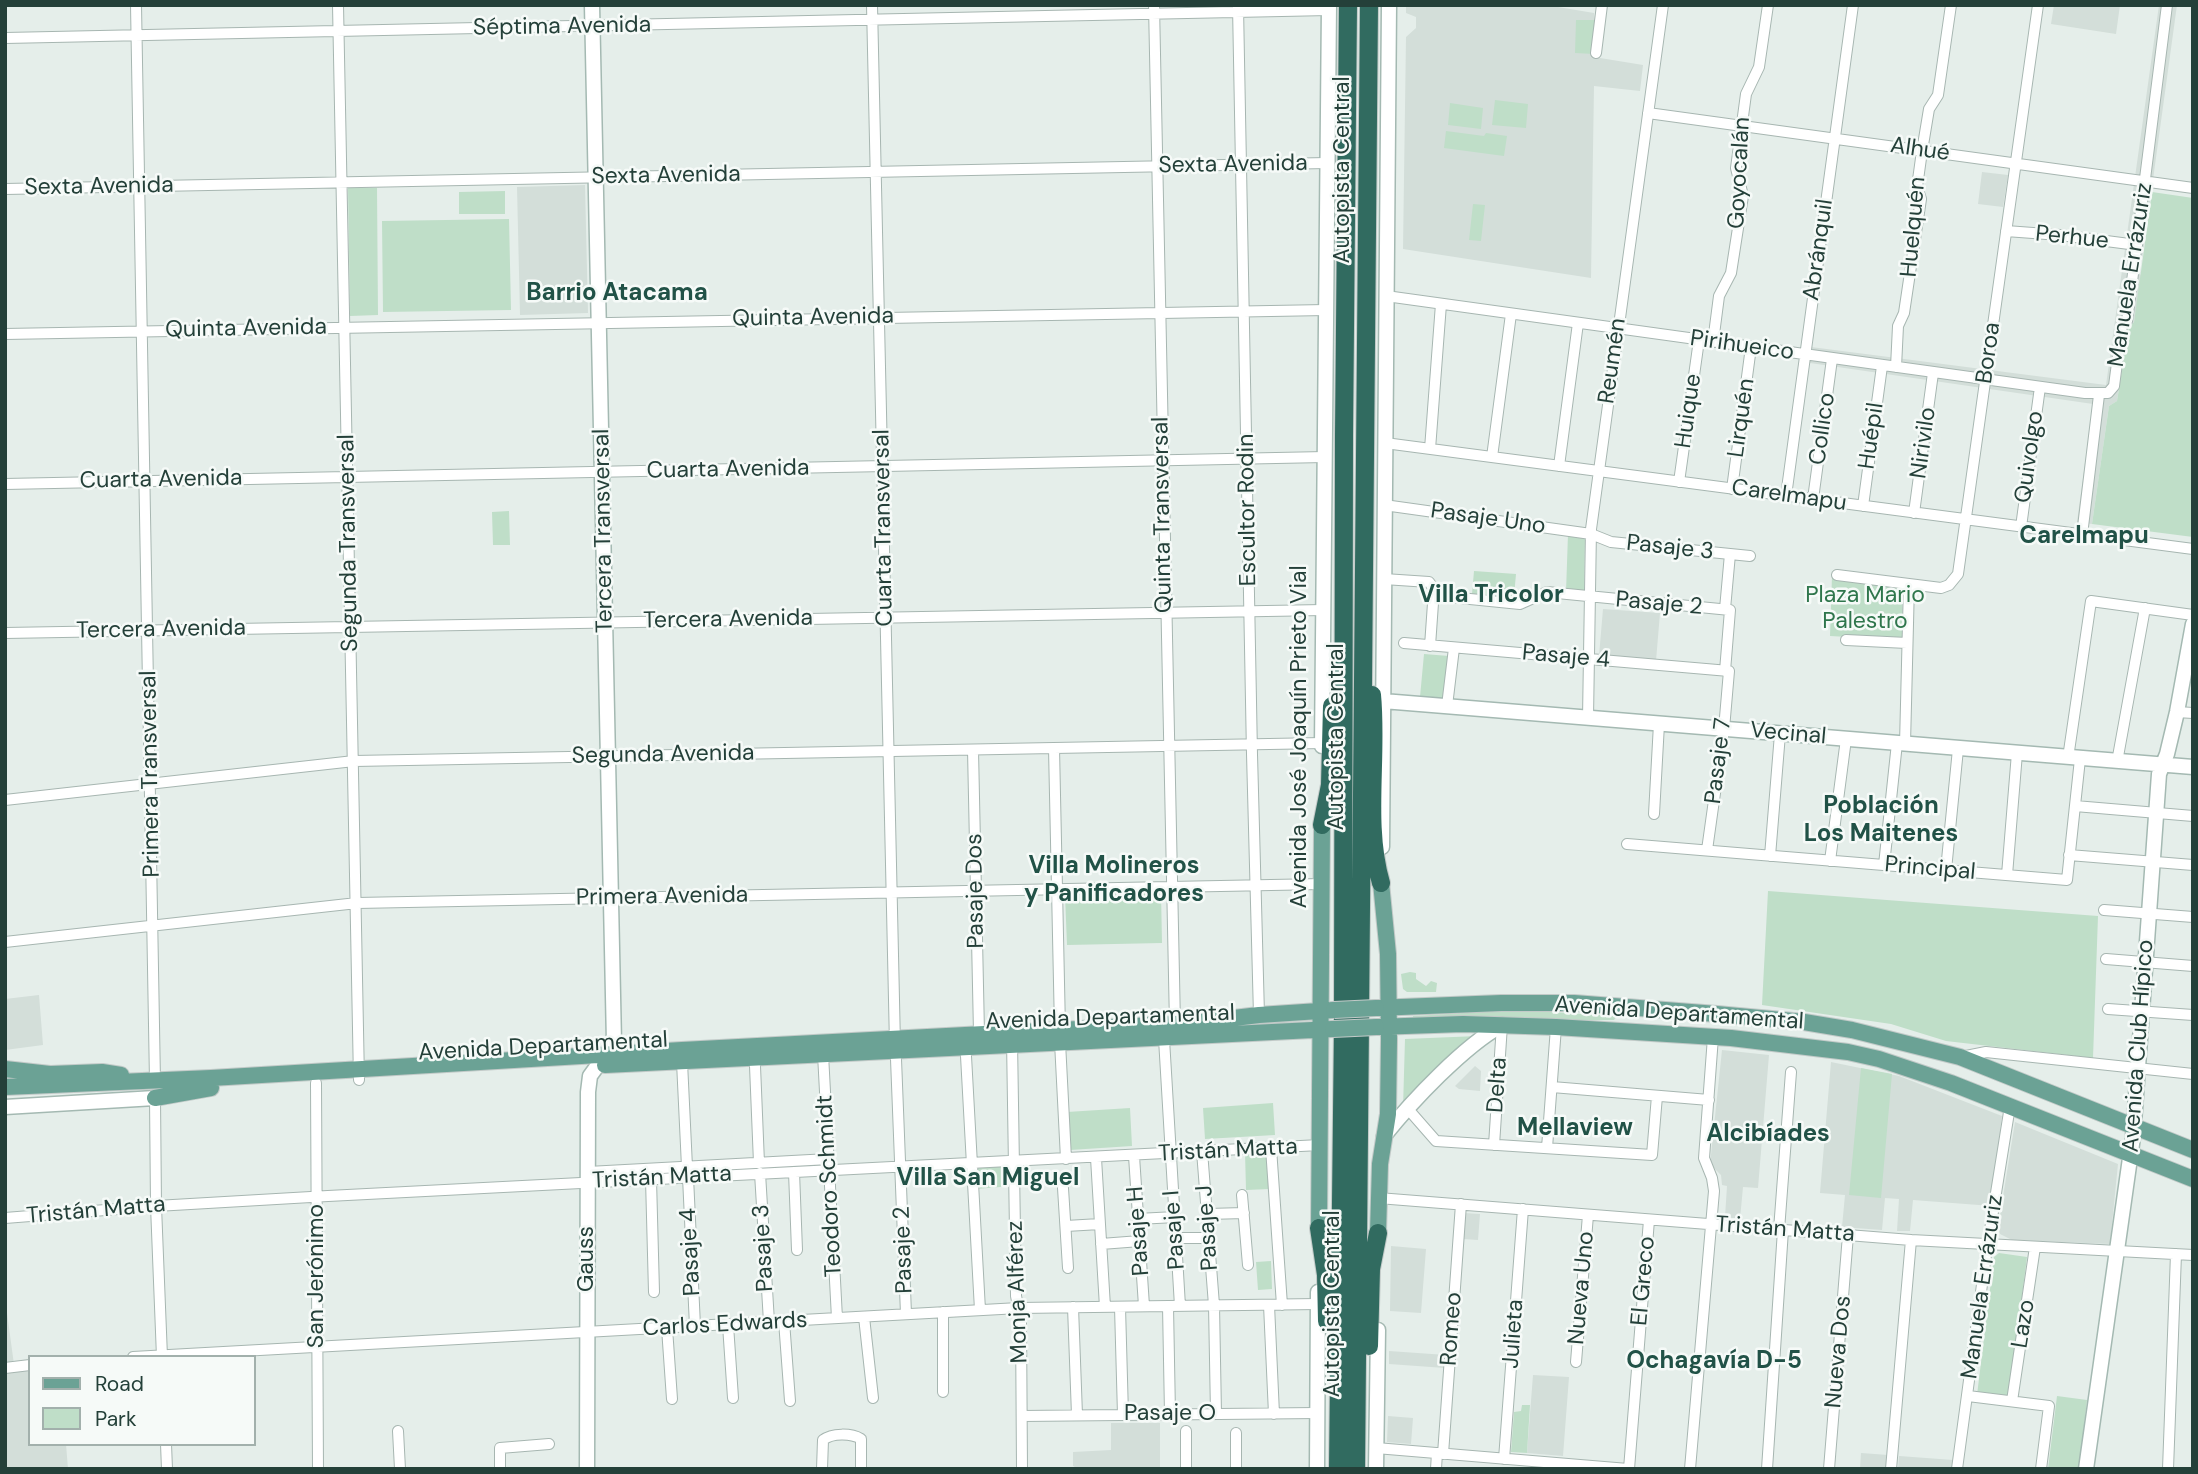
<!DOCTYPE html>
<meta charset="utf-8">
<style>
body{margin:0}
#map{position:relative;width:2198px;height:1474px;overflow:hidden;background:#e5eeea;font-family:"DM Sans",sans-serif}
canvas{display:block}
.frame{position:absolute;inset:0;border:7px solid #244039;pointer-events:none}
.legend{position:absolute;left:28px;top:1355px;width:228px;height:91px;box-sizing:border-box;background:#f6faf8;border:2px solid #a2b0ac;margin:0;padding:9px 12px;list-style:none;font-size:21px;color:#244039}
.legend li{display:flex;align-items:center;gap:14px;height:35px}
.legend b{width:35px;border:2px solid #a2b0ac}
</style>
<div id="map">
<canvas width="2198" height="1474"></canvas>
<div class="frame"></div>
<ul class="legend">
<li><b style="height:9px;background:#6ba295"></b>Road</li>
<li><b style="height:19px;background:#bfdec8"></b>Park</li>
</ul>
</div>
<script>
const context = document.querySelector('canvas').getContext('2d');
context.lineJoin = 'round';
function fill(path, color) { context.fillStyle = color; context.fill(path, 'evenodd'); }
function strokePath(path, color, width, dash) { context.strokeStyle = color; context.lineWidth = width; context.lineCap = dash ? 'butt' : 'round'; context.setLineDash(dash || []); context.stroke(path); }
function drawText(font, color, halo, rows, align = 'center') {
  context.font = font + ' "DM Sans",sans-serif'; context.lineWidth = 5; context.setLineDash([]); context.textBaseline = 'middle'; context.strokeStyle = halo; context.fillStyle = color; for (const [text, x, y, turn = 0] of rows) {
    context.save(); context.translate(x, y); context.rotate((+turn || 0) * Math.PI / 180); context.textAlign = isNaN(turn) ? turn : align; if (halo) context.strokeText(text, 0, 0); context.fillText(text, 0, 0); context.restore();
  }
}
fill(new Path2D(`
 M1406,5h140l48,8v44l49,8 -3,26 -46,-5 -3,192 -188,-29 3,-212 10,-9v-11l-10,-4z
 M2054,5h66l-4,29 -65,-10z
 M2159,5h18l-37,269 2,3 -8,45 -5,6 -12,73 -8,5 -17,118 -15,-2 16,-118 -283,-41 1,-16 295,38z
 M1982,172l26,3 -5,32 -25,-3z
 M585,185l3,128 -68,2 -3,-128z
 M1603,609l57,4 -4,48 -57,-5z
 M39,995l4,50 -38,5v-51z
 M1722,1050l47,5 -11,133 -15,-1 -3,32 -15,-2 2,-31 -5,-1 -1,-10 -11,-11z
 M1831,1062l68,14 103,40 -10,90 -79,-6 -3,31h-13l2,-32 -14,-1 -3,32 -40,-3 3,-32 -25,-2z
 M1475,1066l6,5 -1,20 -21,-2 -4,-3z
 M2015,1122l103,42 -8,80 -98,-4 -12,-6 -2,-6z
 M1464,1213l16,1 -2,26 -15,-1z
 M1391,1246l35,3 -5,64 -31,-2z
 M5,1298l10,74 15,-1v73h36l2,25h-63z
 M1389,1351l57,4 -1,13 -56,-4z
 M1533,1375l36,2 -6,79 -36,-3z
 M1388,1416l25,2 -2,26 -24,-2z
 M1111,1423h49v46h-81l-6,-3v-14l38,-2z
 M1861,1453l27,2 -1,14h-27z
 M1899,1456l54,4 -1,9h-54z`), '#d3ded9');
fill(new Path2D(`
 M1576,20h18v34l-19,-1z
 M1495,100l33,4 -2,24 -34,-3z
 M1450,103l33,5 -2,21 -33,-4z
 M1446,131l38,5 2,-3 21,3 -3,20 -60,-8z
 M348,188h29l1,127 -28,1z
 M505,191v23h-46v-22z
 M2152,192l41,6v339l-101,-13 17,-118 8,-5 12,-73 5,-6z
 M1473,204l12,1 -4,36 -12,-1z
 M509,219l2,91 -128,2 -1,-91z
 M509,511l1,34h-17l-1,-33z
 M1568,534l17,3 -1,56 -18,-1z
 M1474,571l42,3 -2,22 -42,-2z
 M1832,576l70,9 1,55 -73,-4z
 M1424,654l25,2 -5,44 -24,-3z
 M1768,891l330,25 -5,142 -147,-17 -55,-17 -129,-19z
 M1161,893l1,50 -95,2 -2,-50z
 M1410,972l6,1v6l10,7 5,-5 6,2 -1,9h-29l-4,-3 -2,-15z
 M1518,1010l99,6 -3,4 -201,2v-6z
 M1478,1036l-75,72 2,-69z
 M1861,1068l31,6 -11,124 -32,-3z
 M1273,1103l2,32 -70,4 -2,-31z
 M1130,1108l2,38 -62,4 -3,-38z
 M1268,1151l2,38 -24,1 -1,-38z
 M1011,1166l1,20 -36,3 -1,-21z
 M1999,1253l28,4 -18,142 -32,-4 17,-138z
 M1271,1261l1,28 -14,1 -2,-28z
 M2057,1396l30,4 -8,69h-31z
 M1522,1405h8l-3,48 -16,-1 3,-40 7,-1z`), '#bfdec8');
const street = new Path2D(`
 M136,5l19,1076
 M338,5l21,1075
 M872,5l23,1039
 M1154,5l21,1019
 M1238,6l14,748 7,261
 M5,38l1324,-28
 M1596,53l6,-48
 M1648,113l545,75
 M5,189l1322,-26
 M2006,231l54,4 77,10
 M1386,296l699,97h23l6,-7 8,-61 5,-4 40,-316
 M5,334l1321,-24
 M1713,342l6,-46 12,-23 12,-77 -7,-28 10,-74 13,-27 9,-62
 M1896,367l2,-41 6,-13 17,-114 -4,-12 5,-36 7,-42 9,-14 13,-90
 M1385,443l808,106
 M1430,449l11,-145
 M1492,457l19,-143
 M1559,466l19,-143
 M1679,482l20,-142
 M5,484l1320,-27
 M1732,489l19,-142
 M1786,496l67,-491
 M1813,499l19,-140
 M1384,505l207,29 20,8 139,14
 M1863,506l19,-140
 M1914,513l19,-140
 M2021,527l19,-140
 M2082,535l17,-140
 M1837,575l104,13 8,-3 9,-11 80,-569
 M1384,579l45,3 5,7 16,8 70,7 27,-12 183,18 -5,61
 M1725,609l5,-55
 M5,633l1319,-23
 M1846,640l61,3
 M1404,643l325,28 -5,58 -17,121
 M1430,646l4,-57
 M1447,706l7,-58
 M2177,712l16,1
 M1588,718l3,-189 72,-524
 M1905,744l4,-160
 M1054,748l6,281
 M973,750l6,283
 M2068,758l23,-157 102,14
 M2117,762l28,-154
 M5,800l349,-39 969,-18
 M2075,806l118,10
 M1654,814l5,-90
 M1627,844l440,36 13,-121
 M2069,855l124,10
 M1770,856l10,-122
 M1830,861l16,-122
 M1884,865l13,-122
 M1946,870l12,-121
 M2007,875l10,-122
 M2104,910l89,7
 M5,942l352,-39 965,-19
 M2106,959l87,7
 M2108,1009l85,6
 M1164,1039l16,267
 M1012,1040l4,256 5,24 1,149
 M1060,1042l6,117
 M823,1054l14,264
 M966,1056l14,254
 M1961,1057l25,-5 207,22
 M896,1059l10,255
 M682,1062l5,105
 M755,1066l4,97
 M316,1083l2,386
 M1552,1087l157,13
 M155,1098l1,108 6,151
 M1408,1109l28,32 216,14 5,-59
 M1494,1145l8,-120
 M1271,1148l11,157
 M1547,1148l9,-121
 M1202,1151l12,154 2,109
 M1134,1156l10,150
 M1096,1158l9,149
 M588,1172l241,-13
 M794,1172l3,78
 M760,1173l9,149
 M688,1177l7,149
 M651,1179l3,113
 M1063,1188l5,80
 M1242,1195l6,70
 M1378,1198l533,42 282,15
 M1208,1214l36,-1
 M5,1218l151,-12 172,-10 992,-51
 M1138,1219l37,-2
 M1066,1226l34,-2
 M1779,1230l12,-158
 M1176,1238h33
 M1101,1244l39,-3
 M1269,1305l5,109
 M1168,1306l2,108
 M1073,1307l4,108
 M1120,1307l3,108
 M943,1312v80
 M864,1317l9,81
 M784,1321l6,80
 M728,1325l5,73
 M667,1328l5,71
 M133,1357l886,-49 299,-4
 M1576,1362l12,-147
 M5,1368l25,-3
 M1968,1396l81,10 -8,63
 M2012,1401l23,-154
 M1022,1416l295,-3
 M398,1431l2,38
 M1236,1433v36
 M166,1444l1,25
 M1376,1448l252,21
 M1443,1454l18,-250
 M1504,1459l19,-250
 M500,1469v-21l49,-4
 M822,1469l1,-29c9,-7 28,-7 38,-1v30
 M1186,1469v-38
 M1436,1469l1,-16
 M1629,1469l20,-249
 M1690,1469l24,-278 -2,-13 -8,-20 9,-121
 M1767,1469l16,-239
 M1829,1469l19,-234
 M1891,1469l20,-229
 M1957,1469l29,-214 24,-149
 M2168,1469l8,-215`);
const secondary = new Path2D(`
 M1383,701l810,66
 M1322,746l7,-741
 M1382,847l7,-842
 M5,1107l150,-9
 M1384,1136c28,-35 80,-90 118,-111
 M587,1469l1,-377 2,-16 24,-33 -22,-1038
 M1317,1469l1,-177
 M1376,1469l2,-139
 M2086,1469l47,-332 26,-363 8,-20 10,-42 16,-88`);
const primary = new Path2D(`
 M1376,1008l125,-5h73l143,11 87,8 48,8 108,27 233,93
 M1376,1027l87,-3 93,3 175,11 117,14 31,7 72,24 242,96
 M605,1065l728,-36
 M5,1069l45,5 52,-2 19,3
 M5,1087l206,-9 471,-28 510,-27 67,-8 75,-5
 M155,1098l56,-10
 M1319,1228l3,-403
 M1378,1233l2,-69 8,-50 1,-74 -1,-86 -7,-71`);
const highway = new Path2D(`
 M1372,695c6,61 -8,130 9,188
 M1322,825l8,-40 2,-79
 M1319,1228l7,47 1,46
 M1369,1346l2,-77 7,-36
 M1338,1469l5,-445 1,-589 4,-430
 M1356,1469l13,-1464`);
strokePath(street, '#a7b6b1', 12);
strokePath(secondary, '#a4b9b2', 17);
strokePath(primary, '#c2cac8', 18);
strokePath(highway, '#c2cac8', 20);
strokePath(street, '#fff', 10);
strokePath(secondary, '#fff', 14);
strokePath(primary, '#6ba295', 16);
strokePath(highway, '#316b60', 18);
const primaryBridge = new Path2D(`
 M1334,1010l42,-2
 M1333,1029l43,-2`);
strokePath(primaryBridge, '#c2cac8', 18, []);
strokePath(primaryBridge, '#6ba295', 16);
drawText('23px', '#244039', '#f6faf8', [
 ["Séptima Avenida",562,27,-1],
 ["Alhué",1920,150,8],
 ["Sexta Avenida",1233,165,-1],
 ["Autopista Central",1343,170,-90],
 ["Goyocalán",1740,173,-87],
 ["Sexta Avenida",666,176,-1],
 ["Sexta Avenida",99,187,-1],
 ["Huelquén",1914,227,-85],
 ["Perhue",2072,238,6],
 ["Abránquil",1819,250,-82],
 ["Manuela Errázuriz",2131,275,-81],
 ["Quinta Avenida",813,318,-1],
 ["Quinta Avenida",246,329,-1],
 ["Pirihueico",1742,346,8],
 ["Boroa",1989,353,-82],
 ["Reumén",1613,361,-82],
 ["Huique",1689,411,-82],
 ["Lirquén",1742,418,-82],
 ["Collico",1823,429,-82],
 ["Huépil",1872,436,-82],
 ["Nirivilo",1924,443,-82],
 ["Quivolgo",2030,457,-82],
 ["Cuarta Avenida",728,470,-1],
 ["Cuarta Avenida",161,480,-1],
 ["Carelmapu",1789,496,8],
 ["Escultor Rodin",1248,510,-91],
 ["Quinta Transversal",1163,515,-91],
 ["Pasaje Uno",1488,519,8],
 ["Cuarta Transversal",884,528,-91],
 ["Tercera Transversal",604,531,-91],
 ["Segunda Transversal",349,543,-91],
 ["Pasaje 3",1670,548,6],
 ["Pasaje 2",1659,604,5],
 ["Tercera Avenida",728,620,-1],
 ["Tercera Avenida",161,630,-1],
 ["Pasaje 4",1566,657,5],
 ["Vecinal",1788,734,5],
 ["Avenida José Joaquín Prieto Vial",1300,737,-90],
 ["Autopista Central",1337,737,-90],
 ["Segunda Avenida",663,755,-1],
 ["Pasaje 7",1719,761,-83],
 ["Primera Transversal",151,774,-91],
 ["Principal",1930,869,5],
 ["Pasaje Dos",976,891,-91],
 ["Primera Avenida",662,897,-1],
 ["Avenida Departamental",1679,1014,4],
 ["Avenida Departamental",1110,1018,-2],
 ["Avenida Club Hípico",2139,1046,-86],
 ["Avenida Departamental",543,1047,-3],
 ["Delta",1498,1085,-86],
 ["Tristán Matta",1228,1151,-3],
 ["Tristán Matta",662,1178,-3],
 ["Teodoro Schmidt",830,1186,-93],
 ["Tristán Matta",96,1211,-5],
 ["Pasaje J",1208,1228,-94],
 ["Pasaje I",1175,1230,-94],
 ["Tristán Matta",1785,1230,4],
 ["Pasaje H",1139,1231,-94],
 ["Pasaje 3",764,1248,-93],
 ["Pasaje 2",904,1250,-92],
 ["Pasaje 4",691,1252,-93],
 ["Gauss",587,1259,-90],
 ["San Jerónimo",317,1276,-90],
 ["El Greco",1644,1281,-85],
 ["Manuela Errázuriz",1983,1287,-82],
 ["Nueva Uno",1582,1288,-85],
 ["Monja Alférez",1018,1292,-92],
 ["Autopista Central",1333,1304,-90],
 ["Lazo",2024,1324,-81],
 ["Carlos Edwards",725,1325,-3],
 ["Romeo",1452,1329,-86],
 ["Julieta",1514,1334,-86],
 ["Nueva Dos",1839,1352,-85],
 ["Pasaje O",1170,1414]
]);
drawText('23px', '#2f764c', '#f6faf8', [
 ["Plaza Mario",1865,596],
 ["Palestro",1865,622]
]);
drawText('bold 24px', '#215247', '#f6faf8', [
 ["Barrio Atacama",617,294],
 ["Carelmapu",2084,537],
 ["Villa Tricolor",1491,596],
 ["Población",1881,807],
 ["Los Maitenes",1881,835],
 ["Villa Molineros",1114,867],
 ["y Panificadores",1114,895],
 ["Mellaview",1575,1129],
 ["Alcibíades",1768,1135],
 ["Villa San Miguel",988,1179],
 ["Ochagavía D-5",1714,1362]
]);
</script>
